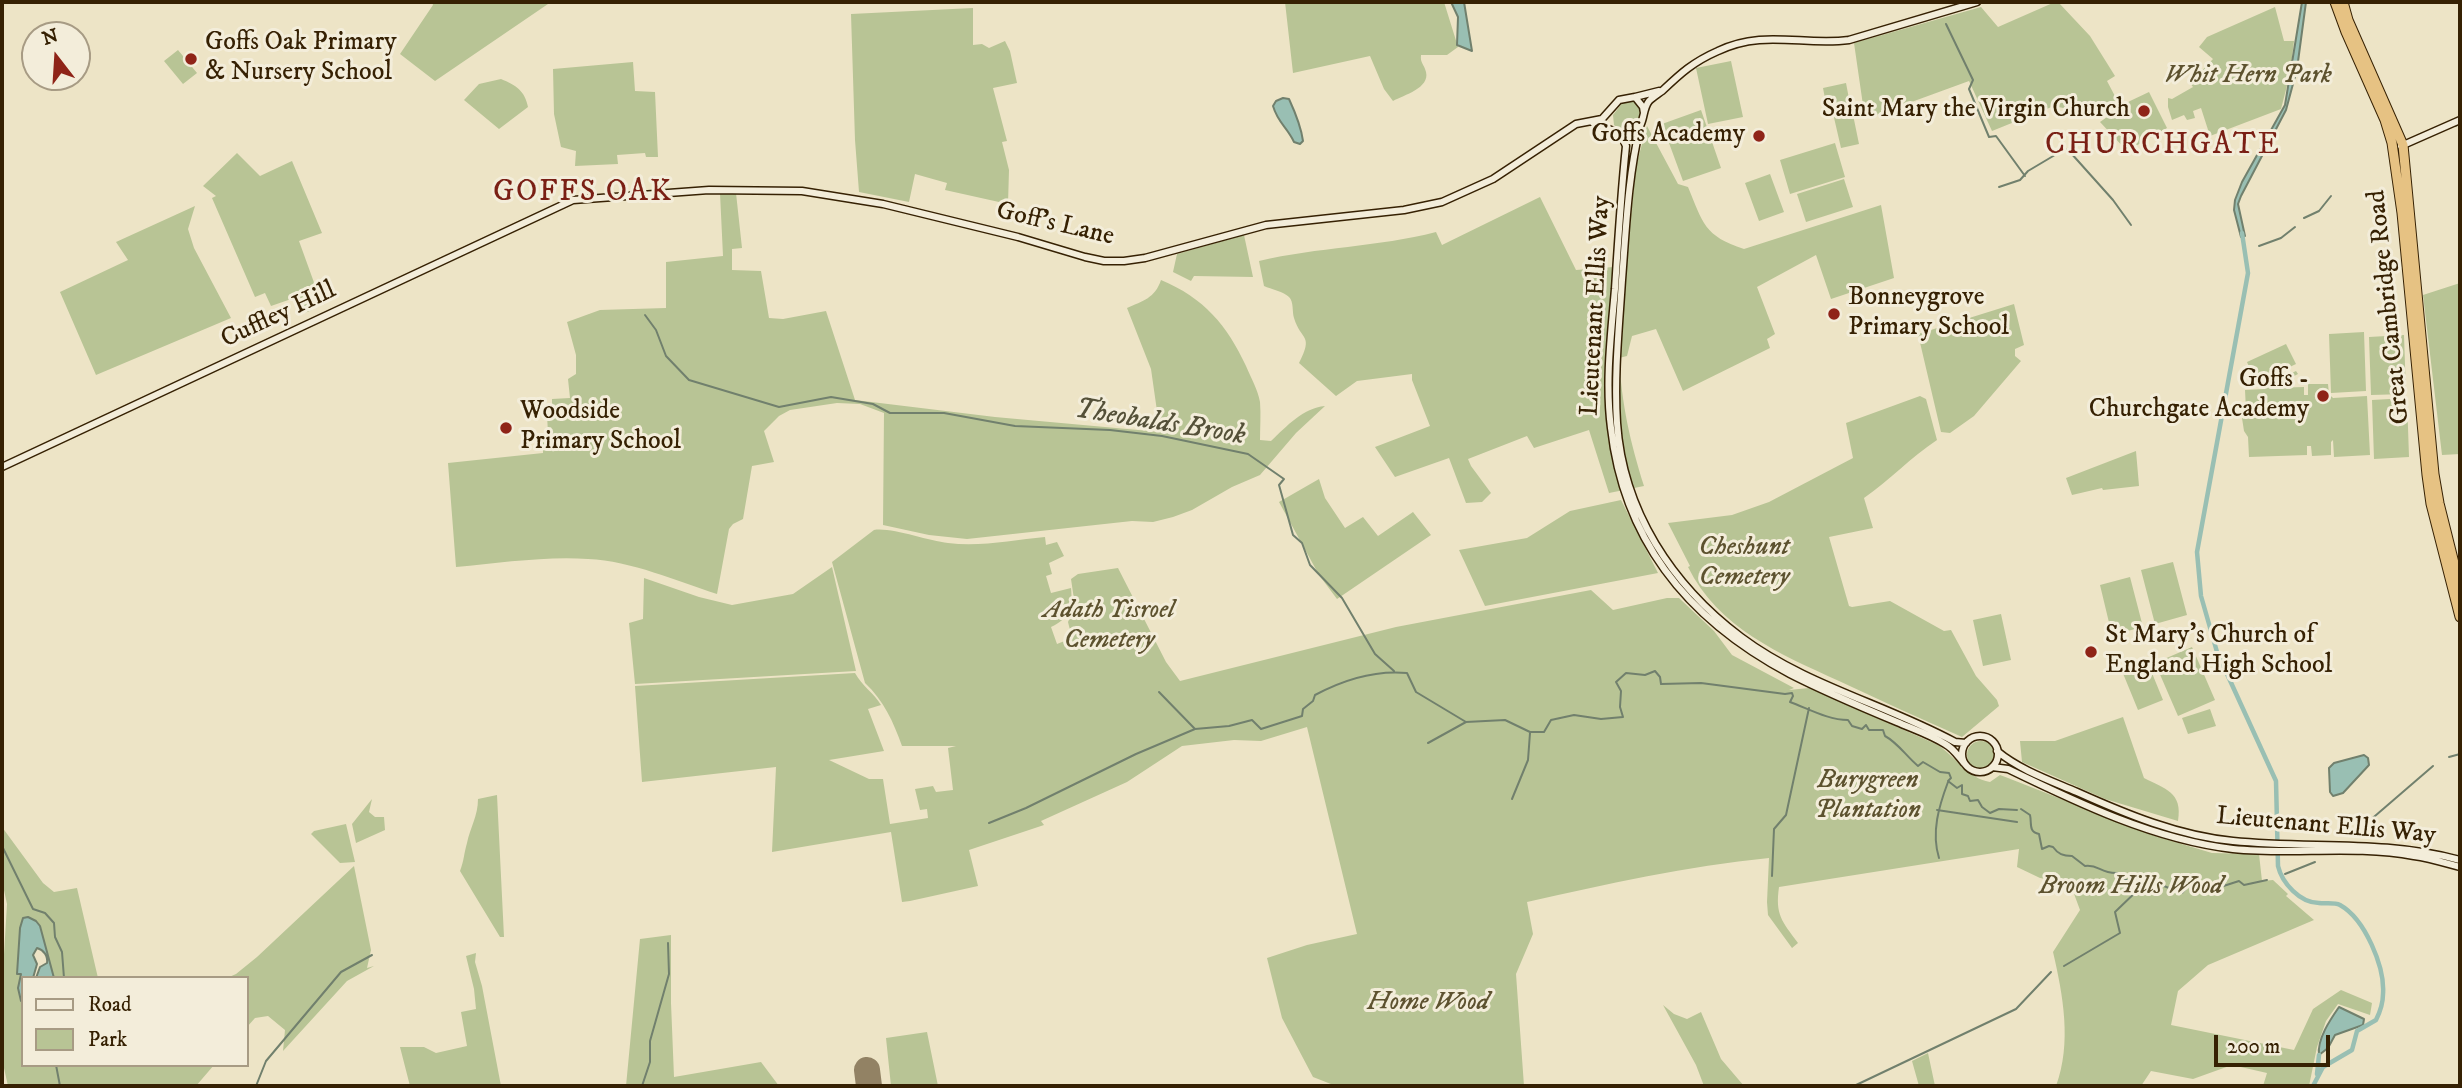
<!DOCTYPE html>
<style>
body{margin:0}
#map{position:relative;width:2462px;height:1088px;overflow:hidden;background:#ede4c6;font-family:"IM FELL DW Pica",serif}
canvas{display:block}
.frame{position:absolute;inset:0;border:4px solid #362103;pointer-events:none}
.legend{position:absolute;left:21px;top:976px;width:228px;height:91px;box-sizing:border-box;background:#f3edda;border:2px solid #a79b84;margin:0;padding:9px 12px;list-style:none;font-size:21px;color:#362103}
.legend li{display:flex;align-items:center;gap:14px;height:35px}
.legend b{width:35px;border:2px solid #a79b84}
.north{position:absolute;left:21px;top:21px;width:70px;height:70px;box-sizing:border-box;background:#f3edda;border:2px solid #a79b84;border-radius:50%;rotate:343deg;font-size:19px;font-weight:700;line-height:28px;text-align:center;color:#362103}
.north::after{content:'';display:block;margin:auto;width:24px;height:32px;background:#8f2418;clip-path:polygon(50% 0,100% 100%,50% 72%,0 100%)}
.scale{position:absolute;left:2214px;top:1035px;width:116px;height:32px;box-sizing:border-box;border:4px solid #362103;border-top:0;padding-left:9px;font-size:21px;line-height:24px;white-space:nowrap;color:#362103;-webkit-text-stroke:5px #f3edda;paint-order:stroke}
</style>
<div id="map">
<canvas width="2462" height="1088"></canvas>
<div class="frame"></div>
<ul class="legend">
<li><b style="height:9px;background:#f3edda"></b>Road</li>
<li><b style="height:19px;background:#b8c495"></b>Park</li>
</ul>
<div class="north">N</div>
<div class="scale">200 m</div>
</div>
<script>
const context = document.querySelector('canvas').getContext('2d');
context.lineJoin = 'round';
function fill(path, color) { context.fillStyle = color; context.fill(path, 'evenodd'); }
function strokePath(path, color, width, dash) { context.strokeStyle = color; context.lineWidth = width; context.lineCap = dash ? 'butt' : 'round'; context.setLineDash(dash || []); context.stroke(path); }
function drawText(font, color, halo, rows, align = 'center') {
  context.font = font + ' "IM FELL DW Pica",serif'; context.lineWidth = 6; context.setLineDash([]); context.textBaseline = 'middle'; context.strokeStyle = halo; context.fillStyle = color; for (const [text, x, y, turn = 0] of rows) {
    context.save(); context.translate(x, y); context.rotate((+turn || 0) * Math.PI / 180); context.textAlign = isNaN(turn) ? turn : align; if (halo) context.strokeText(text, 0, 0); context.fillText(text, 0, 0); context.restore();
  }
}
fill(new Path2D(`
 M432,2h111l5,2 -113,77 -35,-27 33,-49z
 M1285,2h159l14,45 -11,8h-26c-1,8 3,9 5,17 4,16 -22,23 -33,29l-9,-12 -14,-33 -77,17z
 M2055,2l4,1 31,33 25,40 -8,5 10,19 -26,14 -37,-8 -62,25 -23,-50 -104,38 -11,-76 127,-36 17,20z
 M2275,7l9,34h10l-4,33 -9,35 -71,27 -9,-28 -8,3 2,7 -8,2 -3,-5 -12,5 -4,-13v-9l4,1 21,-12 -3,-4 23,-24 -14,-12 8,-10z
 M973,8v37l9,-1 7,4 16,-7 5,10 7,32 -24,5 14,53 -5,1 7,28 -1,34 -63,-14 2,-7 -32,-9 -6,28 -50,-10 -4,-52 -4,-126z
 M178,50l19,23 -14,11 -19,-23z
 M1731,61l12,56 -35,7 -12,-56z
 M633,62l2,29 20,1 3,65h-12l-1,-4 -28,2 1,9 -43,2 1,-15 -15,-4 -7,-33 -1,-45z
 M501,79c15,6 24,12 27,28l-29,22 -35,-29 15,-16z
 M1846,83l4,21 -23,5 -4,-21z
 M2149,92l18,36 -40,23 -27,-29 30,-21z
 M1630,100l10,6c2,13 -3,27 -18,25l-8,-6 -1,-10 10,-13z
 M1851,105l8,39 -18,4 -9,-39z
 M1701,110l20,58 -38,13 -21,-57z
 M1647,126l31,58 10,3c15,36 16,49 56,62l137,-44 13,73 -63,21 -15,-44 -59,32 18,47 -8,5 3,9 -87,43 -27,-62 -24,7 -5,20 -8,2c3,48 11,83 25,128l-35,7 -20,-63 -55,18 -7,-12 -59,23 3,7 20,27 -9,9 -16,1 -17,-45 -54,19 -20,-30 55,-21 -18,-46v-6l-55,7 -21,15 -37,-33c15,-29 2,-22 -5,-45 -2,-6 0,-16 -5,-21 -5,-5 -18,-8 -25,-11l-5,-25c59,-14 119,-14 177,-29l6,13 98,-48 36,73 50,-4 10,-100z
 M1835,143l10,34 -55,17 -10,-34z
 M237,153l23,23 32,-15 30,72 -23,8 17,47 -11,5 7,17 -7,3 -8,-16 -26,9 -6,-13 -10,4 -43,-99 4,-2 -13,-10z
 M1770,174l14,38 -25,9 -14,-38z
 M1844,179l9,28 -47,15 -9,-28z
 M720,193h16l6,55 -10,1v21l29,1 8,47 14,1 43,-8 29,89 140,17 165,15 -9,-63 -24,-61c16,-7 28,-10 34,-28 43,18 66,45 85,86 5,12 12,24 14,36 1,12 0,26 0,38l11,1c16,-15 32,-33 54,-35l-29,27 -36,42 -28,12 -40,23 -19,7 -20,5 -21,-1 -165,18 -38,-4 -46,-10 1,-112 -24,-9 -23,-1 -47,7 -11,6 -15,15 10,31 -22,4 -9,53 -10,5 -4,5 -12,65c-41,-13 -85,-33 -129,-35 -42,-3 -88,4 -132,8l-8,-104 95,-10v-19l5,-1 -1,-18h5v-16l18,-1 -2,-19 8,-5v-19l-9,-33 33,-12 66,-2v-46l57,-6z
 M195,206l-7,23 6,19 37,70 -135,57 -36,-83 68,-32 -12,-18z
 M1244,235l9,42 -59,-1 -3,5 -18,-9 4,-18z
 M2460,283v171l-18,1 -19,-160z
 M2014,304l10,41 -9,4v7l6,5 -47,55 -24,17 -9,-1 -23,-98z
 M2364,332l2,59 -35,2 -2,-59z
 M2404,335l2,59 -35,1 -2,-58z
 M2286,344l10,20 -40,19 -9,-21z
 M2296,371l2,3 -28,14 34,-1v8h4v-11h20l1,10 4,4 34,-2 3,59 -36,2 -1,-17 -2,2v13l-19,1 -1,-10h-4v9l-58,2 -1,-20 -4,-6 -2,-13 4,-8 -1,-20 20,-1 -1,-3z
 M1920,396l6,3 11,41c-26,17 -47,40 -73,58l9,30 -44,9 20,69 3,1 38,-6 54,30 7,-1 25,46 21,24 2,6 -37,31c-41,-18 -82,-37 -123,-56 -59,-27 -121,-53 -151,-114l2,-1 -22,-43 64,-8 37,-13 84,-44 -7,-35z
 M2407,398l2,59 -35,2 -2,-59z
 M2136,451l3,35 -36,4 -1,-2 -30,7 -6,-17z
 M1319,479l6,19 20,30 18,-11 15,19 35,-24 18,23 -94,64 -18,-24 -40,-73z
 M1621,500l37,73 -173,33 -26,-56 68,-12 43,-27z
 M874,530c17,-3 54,11 74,13 32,4 66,-3 97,-6l1,8 11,-3 7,14 -15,7 3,11 -6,2 5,17 20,-5c2,19 -2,31 -20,39l6,17 15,-6 -4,-16 7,-16 -4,-27 7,-5 40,-6 48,94 14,19 216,-54 195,-37 22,20 54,-12h12l35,33 18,24 62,33 -5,2 20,-2 129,57c19,13 29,33 52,37l10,-7 8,3 147,58 57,17 47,1 3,27 11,-1 15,14 -2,2 28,24 -106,45 -30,26 -7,34 123,25 19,-41 28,-19 31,13 -2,12 -32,-11 -12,17 -9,26 -8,39h-46l4,-13 -35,-8 -39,14 -42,-8 -10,15h-85c16,-43 7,-91 -3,-134l27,-42 -10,-27 -30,-5 -23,-11 2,-18 -240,38c-4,28 3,34 19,56l-6,5 -24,-33 -1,-13 2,-44c-82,8 -162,26 -242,44l6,32 -17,40 8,112h-188l-23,-9 -31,-59 -15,-60 40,-13 50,-11 -50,-207 -46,14 -27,-1 -52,6 -55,36 -86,39 3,4 -75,25 9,36 -68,15 -8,1 -11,-70 -119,20 4,-85 -134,15 -7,-96 220,-13c7,13 19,20 26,32l-13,4 16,42 -55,9 40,19h14l7,45 38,-6 -1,-9 -7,1 -5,-21 18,-3 3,6 17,-2 -5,-42 8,-2h-54c-9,-25 -18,-45 -37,-63l-33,-121z
 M2173,562l14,53 -32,9 -14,-54z
 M832,567l24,104 -221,13 -6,-61 14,-4 1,-41 55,19 33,8 61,-11z
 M2130,577l13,50 -31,8 -12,-50z
 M2001,614l10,46 -28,6 -10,-46z
 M2192,647l23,53 -37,16 -23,-53z
 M2147,661l16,39 -25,10 -16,-39z
 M2210,709l6,17 -28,8 -6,-16z
 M2123,717l21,61c21,11 39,14 34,43l-73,-22 -83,-37 -2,-21h35z
 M1967 755a14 14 0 1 1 28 0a14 14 0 1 1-28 0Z
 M497,795l7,142h-4l-40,-66c4,-10 4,-18 7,-28 3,-15 11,-27 11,-44z
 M372,799l-3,13 6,5h9l1,13 -29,13 -4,-19z
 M346,824l9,38 -15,1 -29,-29 3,-3z
 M2,827l41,56 11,9 23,-4 21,90h-44l-14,-52 -21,54 2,21h2v64h191l-18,21h-188l-6,-27v-71l5,-84 -5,-23z
 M354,866l17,84 -4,18 7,-2 -27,15 -64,70 2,-21 -17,-14 -13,2 -8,9v-49h-20l9,-4 21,-17z
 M671,935v68l3,74 87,-15 18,24h-153l14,-147z
 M476,953l-1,9 7,24 19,100h-91l-10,-39h24l12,6 31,-7 -6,-34 15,-3 -2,-20 -8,-33z
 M1663,1005l11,9 13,5 14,-7 20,47 23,27h-40l-8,-21z
 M927,1032l11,54h-47l-5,-48z
 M1928,1053l7,33h4h-20l-7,-25z`), '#b8c495');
const water = new Path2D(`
 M1451,2h13l8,49 -15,-6 1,-28z
 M2302,2h4l-9,67 -11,41 -45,86 -3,8 7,32 -4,1 -7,-27 1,-10 7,-18 43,-77z
 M1283,98l6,1c6,13 12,27 14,42l-3,3 -6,-2c-7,-15 -16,-19 -21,-36l3,-5z
 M2364,755l4,3 1,7 -26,28 -10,3 -3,-4 -1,-24 5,-5z
 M28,917l8,4 4,5 14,52h-18l4,-11 7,-4c1,-7 -3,-13 -10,-15l-4,7 4,9 -4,14h-10v23h-2l-3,-13 3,-14h-4l3,-46 3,-10z
 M2339,1007l25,12 -1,6 -28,10 -7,13 -9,7c-2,-16 11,-35 20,-48z`);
fill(water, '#99bfb3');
strokePath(water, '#71806d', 2);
strokePath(new Path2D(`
 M1946,24l27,56 -4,9 20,48 7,-1 29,40
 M2455,126l5,-2
 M1999,187l21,-7 8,-9 37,-22 5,3 43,48 18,25
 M2304,218l15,-7 12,-15
 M2259,246l22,-8 14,-11
 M645,315l11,15 10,26 23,24 90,27 52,-10 42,7 17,9h54l71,13 95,4 52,6 86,18 36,25 -5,6 14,50 9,8 8,22 32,33 33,56 19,17
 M1159,692l36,37
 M1428,743l38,-21
 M2449,757l11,-3
 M1512,799l16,-39 2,-27
 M2021,809l9,6c2,8 -2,17 9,19l3,15 7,-3 4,1c5,7 10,9 19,9l13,10c14,-2 15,8 33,7l8,7h10l7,6 13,-3 26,10 8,-9 18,7 31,-10 5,4 23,-5
 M1937,810l80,12
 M2368,822l65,-56
 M989,823l37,-15 110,-54 59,-25 34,-3 23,-6 9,9 41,-13 1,-7 10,-8 2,-6c28,-15 60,-25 92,-22l9,19 50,30 39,-2 25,12h14l7,-12 23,-5 27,4 22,-2 -3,-10 1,-16 -5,-9 10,-9 19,2 10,-4 5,6 1,7 40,-1 84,11 7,-1 1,3 -3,6c17,6 38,18 58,18l4,6 10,3 4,-4 3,5h14l2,6c13,7 21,20 33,30l5,-4 17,10 9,1 2,5 -3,3 9,7 5,-3v9l6,2 2,5 8,-1 4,7 8,6 9,-4 18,1
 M2,846l31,63 12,4 9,10 1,14 7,15 2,26
 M1939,858c-8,-26 0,-52 9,-76
 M2285,874l30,-12
 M1772,876l2,-47 12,-14 23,-107
 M2064,966l56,-33 -5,-21 27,-26
 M56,1065l4,21
 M256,1086l10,-25 75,-89 31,-17
 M642,1086l8,-24v-21l19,-67 -1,-31
 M1854,1086l162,-77 35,-37`), '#71806d', 2);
strokePath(new Path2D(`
 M2242,233l6,40 -51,279 4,44 16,56 59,129 2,85c4,17 22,37 41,37 6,1 15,-1 21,2 25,14 45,62 43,89 0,9 -3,18 -7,26l-19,11 -5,19 -29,17 -10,19
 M2317,1074l2,-19`), '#99bfb3', 4.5);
strokePath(new Path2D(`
 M867,1070l2,16`), '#928264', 26);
const secondary = new Path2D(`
 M1635,97l24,-6
 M1592,122c12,3 28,16 40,11 14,-6 9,-22 17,-32 3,-3 9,-7 13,-10 19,-18 31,-29 56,-40 45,-22 85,-5 131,-11l128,-38
 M1640,127c-12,50 -14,102 -18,153 -3,48 -8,95 -5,143 6,88 55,162 124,214 64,48 144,67 214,105l11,1
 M1621,134l5,12c-5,48 -8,96 -11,143 -4,46 -10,93 -4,139 13,115 79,193 179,246 35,18 71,33 107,48 16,7 34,13 48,22 8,4 13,12 19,19
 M2401,146l59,-26
 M2,467l571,-267 136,-10 93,1 81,13 135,33 67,20 19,4h20l21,-3 121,-33 138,-15 38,-8 51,-23 83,-55 26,-5 17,-19 16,-3 8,10 1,6
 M1962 754a18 18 0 1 1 36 0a18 18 0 1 1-36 0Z
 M1997,751c23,19 52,29 80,41 49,22 102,44 156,49 79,8 148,-2 227,19
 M1992,767l16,2c70,34 147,71 225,80 60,6 121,-4 181,7 15,2 31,7 46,11`);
const highway = new Path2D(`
 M2335,2l11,30 39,88 7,23 10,70 25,262 4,29 29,113
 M2343,2l5,18 55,125 31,329 5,29 21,84`);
strokePath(secondary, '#362103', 9);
strokePath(highway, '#362103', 11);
strokePath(secondary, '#f3edda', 6);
strokePath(highway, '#e6c283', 9);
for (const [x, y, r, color] of [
 [191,59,7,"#8f2418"],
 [2144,111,7,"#8f2418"],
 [1759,136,7,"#8f2418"],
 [1834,314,7,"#8f2418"],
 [2323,396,7,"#8f2418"],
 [506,428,7,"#8f2418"],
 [2091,652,7,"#8f2418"]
]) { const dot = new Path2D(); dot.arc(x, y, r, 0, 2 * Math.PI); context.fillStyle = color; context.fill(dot); strokePath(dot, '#f3edda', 2.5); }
drawText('26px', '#362103', '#f3edda', [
 ["Goffs Oak Primary",205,44],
 ["& Nursery School",205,74],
 ["Saint Mary the Virgin Church",2130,111,"right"],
 ["Goffs Academy",1745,136,"right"],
 ["Bonneygrove",1848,299],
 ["Primary School",1848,329],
 ["Goffs -",2309,381,"right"],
 ["Churchgate Academy",2309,411,"right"],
 ["Woodside",520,413],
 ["Primary School",520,443],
 ["St Mary's Church of",2105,637],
 ["England High School",2105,667]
], 'left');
drawText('italic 26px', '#5d522f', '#f3edda', [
 ["Whit Hern Park",2248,77],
 ["Cheshunt",1744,549],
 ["Cemetery",1744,579],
 ["Adath Yisroel",1109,612],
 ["Cemetery",1109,642],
 ["Burygreen",1868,782],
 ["Plantation",1868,812],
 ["Broom Hills Wood",2131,888],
 ["Home Wood",1428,1004]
]);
drawText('26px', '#362103', '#f3edda', [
 ["Goff's Lane",1055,225,13],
 ["Lieutenant Ellis Way",1597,306,-87],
 ["Great Cambridge Road",2390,307,-96],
 ["Cuffley Hill",279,316,-25],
 ["Lieutenant Ellis Way",2326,827,5]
]);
drawText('italic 28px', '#545038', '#f3edda', [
 ["Theobalds Brook",1160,424,9]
]);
context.letterSpacing = '2px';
drawText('30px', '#7a1f14', '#f3edda', [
 ["CHURCHGATE",2163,147],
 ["GOFFS OAK",583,194]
]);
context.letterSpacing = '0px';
</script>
